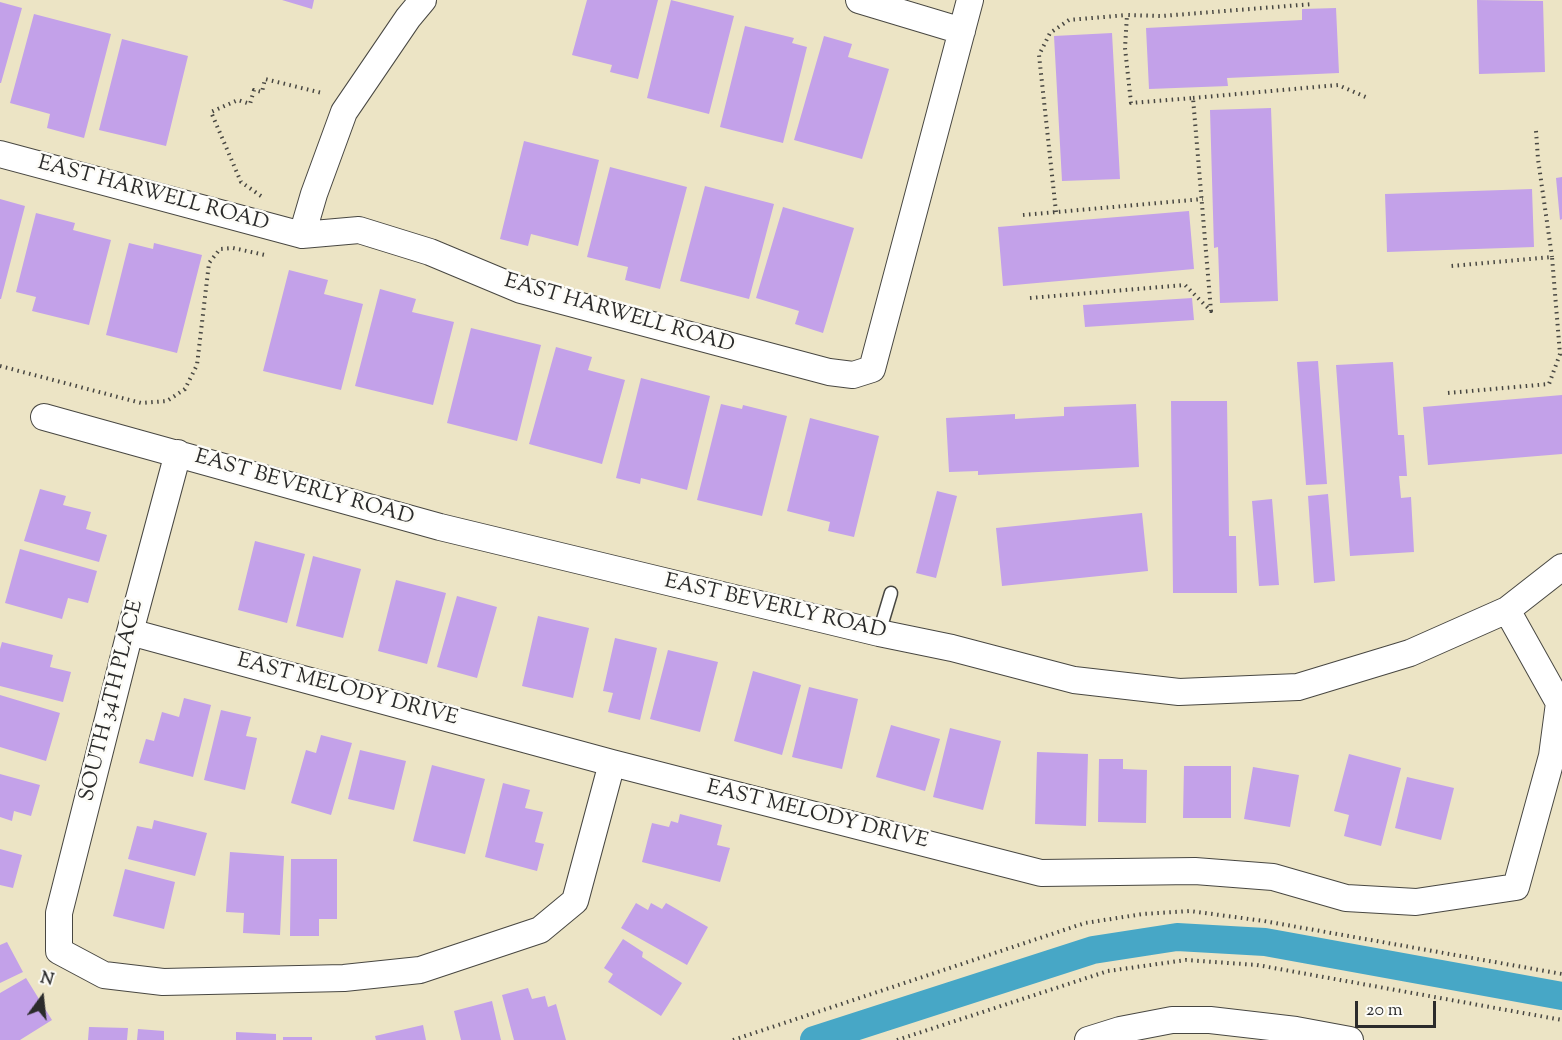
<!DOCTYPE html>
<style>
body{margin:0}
#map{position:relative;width:1562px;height:1040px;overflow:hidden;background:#ece4c5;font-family:"Sorts Mill Goudy",serif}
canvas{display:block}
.north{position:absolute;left:12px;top:968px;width:60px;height:60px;-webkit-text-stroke:4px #fdfcf7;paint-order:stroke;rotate:15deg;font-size:16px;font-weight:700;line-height:24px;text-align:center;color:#2b2b2b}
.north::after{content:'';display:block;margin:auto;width:21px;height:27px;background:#2b2b2b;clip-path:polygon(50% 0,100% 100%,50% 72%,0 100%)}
.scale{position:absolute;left:1355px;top:1001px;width:81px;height:27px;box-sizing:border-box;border:3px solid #2b2b2b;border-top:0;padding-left:8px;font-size:18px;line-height:21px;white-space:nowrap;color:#2b2b2b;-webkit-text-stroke:4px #fdfcf7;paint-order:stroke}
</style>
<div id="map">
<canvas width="1562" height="1040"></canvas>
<div class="north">N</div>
<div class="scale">20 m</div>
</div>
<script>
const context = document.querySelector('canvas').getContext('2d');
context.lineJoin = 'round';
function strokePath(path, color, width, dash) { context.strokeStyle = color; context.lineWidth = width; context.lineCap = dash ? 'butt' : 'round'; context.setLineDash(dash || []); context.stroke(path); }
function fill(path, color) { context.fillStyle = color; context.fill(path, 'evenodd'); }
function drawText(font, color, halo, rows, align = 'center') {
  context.font = font + ' "Sorts Mill Goudy",serif'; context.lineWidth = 5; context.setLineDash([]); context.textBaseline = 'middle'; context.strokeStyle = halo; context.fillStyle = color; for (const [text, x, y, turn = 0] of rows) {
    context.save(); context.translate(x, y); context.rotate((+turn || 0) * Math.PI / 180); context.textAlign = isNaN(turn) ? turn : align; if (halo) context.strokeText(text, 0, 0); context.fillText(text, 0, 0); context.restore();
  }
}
strokePath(new Path2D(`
 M814,1040l279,-90 84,-13 88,5 297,54`), '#47a7c6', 28);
fill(new Path2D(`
 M282,0h32l-2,9z
 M587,0h71l-20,79 -28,-7 2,-7 -40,-10z
 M671,0l63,16 -25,98 -62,-16z
 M1477,0l66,1 2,71 -66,2z
 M0,2l22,6 -21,75h-1z
 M1336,8l3,65 -112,5 1,8 -79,3 -3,-61 156,-8v-11z
 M34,14l77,20 -27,104 -37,-10 3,-14 -40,-11z
 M745,26l49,12 -2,5 15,4 -24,96 -63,-16z
 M1112,33l8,146 -58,2 -8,-145z
 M824,36l28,8 -4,13 41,12 -27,90 -68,-19z
 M122,39l66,17 -22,90 -67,-16z
 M1271,108l7,193 -58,2 -2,-56 -4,1 -4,-138z
 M524,141l75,19 -21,86 -47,-12 -3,12 -28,-7z
 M610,167l77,20 -27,102 -35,-9 3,-13 -41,-10z
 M1562,177v42l-2,1 -4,-42z
 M705,186l69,18 -25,95 -69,-18z
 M1532,189l2,58 -147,5 -2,-58z
 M0,199l25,7 -24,93h-1z
 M783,207l71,21 -31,105 -28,-9 4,-13 -43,-13z
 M1189,211l5,58 -191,17 -5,-59z
 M36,213l39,10 -2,7 38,10 -22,85 -57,-14 4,-14 -20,-5z
 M129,243l24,6 1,-6 48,12 -25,98 -71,-18z
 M289,270l39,10 -4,14 39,10 -22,86 -78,-19z
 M380,289l36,10 -4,13 42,10 -21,83 -78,-19z
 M1192,298l2,22 -109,7 -2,-22z
 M471,328l70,17 -24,96 -70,-18z
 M556,347l36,10 -4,13 37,10 -23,84 -73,-20z
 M1318,361l9,123 -21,1 -9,-123z
 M1393,362l5,73h6l3,41h-8l2,22 10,-1 3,55 -64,4 -14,-191z
 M641,378l69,18 -23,94 -46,-12 -1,6 -24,-6z
 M1562,395v59l-134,11 -5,-58z
 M1171,401h56l2,135h7l1,57h-64z
 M721,404l21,5 1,-4 44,11 -25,100 -65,-16z
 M1136,404l3,63 -161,8v-4l-29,1 -3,-54 69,-4v5l49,-3v-9z
 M810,418l69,18 -25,101 -26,-6 2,-9 -43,-11z
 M40,489l26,7 -3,9 28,7 -5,17 21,6 -8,27 -75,-21z
 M937,491l20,5 -21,82 -20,-5z
 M1328,494l7,87 -21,2 -6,-87z
 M1272,499l7,86 -20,1 -7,-85z
 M1142,513l6,58 -146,15 -6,-58z
 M255,541l50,13 -18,69 -49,-13z
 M20,549l77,22 -9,32 -20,-5 -6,21 -57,-16z
 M313,556l48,13 -18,69 -47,-12z
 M396,580l50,13 -19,71 -49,-13z
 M457,596l40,11 -20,71 -40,-11z
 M538,616l51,12 -16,70 -51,-12z
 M615,638l42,10 -17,72 -32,-8 5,-19 -10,-2z
 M2,642l51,13 -3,12 21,5 -8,30 -63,-16v-37z
 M668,650l50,12 -18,70 -50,-13z
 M753,671l48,14 -19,70 -48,-14z
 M809,687l49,12 -16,70 -50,-12z
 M0,695l60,18 -14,48 -46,-14z
 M184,698l27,7 -18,72 -54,-14 7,-24 8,2 8,-29 17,5z
 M221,710l30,7 -5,19 11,2 -12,52 -41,-10z
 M891,725l49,14 -15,52 -49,-14z
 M950,728l51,13 -18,69 -50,-13z
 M321,735l31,8 -21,72 -40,-12 15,-53 10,3z
 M360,750l46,11 -12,49 -46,-11z
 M1037,752l51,2 -2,72 -51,-2z
 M1349,754l52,14 -20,78 -37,-10 5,-21 -15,-4z
 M1099,759h24v10l24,1 -1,53 -48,-1z
 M432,765l53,14 -20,75 -52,-13z
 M1184,766h47v52h-48z
 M1253,767l46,8 -9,52 -46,-8z
 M0,774l40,11 -9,31 -17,-5 -2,10 -12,-4z
 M1407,777l47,11 -13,52 -46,-12z
 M503,783l27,7 -5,18 18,4 -8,30 9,2 -7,27 -52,-14z
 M680,814l42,11 -5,20 13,3 -10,34 -78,-20 10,-39 17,4 2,-6 7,2z
 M154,820l53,13 -12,43 -67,-17 9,-33 15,3z
 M0,849l22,6 -9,33 -13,-3z
 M230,852l54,4 -4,79 -37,-2 1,-20 -18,-1z
 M291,859h46v60h-18v17h-29z
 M125,869l50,13 -11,47 -51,-13z
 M636,903l12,7 3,-7 11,6 4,-6 42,24 -21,38 -66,-37z
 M623,939l20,13 -1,5 40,26 -21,33 -53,-34 5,-8 -9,-6z
 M7,942l16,30 -23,11v-38z
 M26,978l26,42 -32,20h-20v-47z
 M528,988l4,11 13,-3 3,11 8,-3 10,36h-52l-12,-45z
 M492,1001l9,39h-40l-7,-29z
 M423,1025l3,15h-50l-1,-4z
 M89,1027l39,1 -1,12h-39z
 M138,1029l26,2v9h-27z
 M236,1032l40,2v6h-40z
 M283,1037h29v3h-29z`), '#c3a1e9');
const service = new Path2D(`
 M879,633l12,-40`);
const minor = new Path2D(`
 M859,0l103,31
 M0,154l302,81 57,-5 71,22 91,38 308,82 24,3 19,-6 98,-369
 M302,235l12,-41 30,-82 64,-94 15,-18
 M44,417l396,110 439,106 73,15 122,32 105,12 119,-5 112,-34 97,-43 55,-43
 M178,453l-48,179 -71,281v38l45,24 59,7 181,-4 76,-8 120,-40 35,-29 37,-138
 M130,632l482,131 429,110 154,-2 78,6 73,21 70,4 100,-15 36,-131 7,-53 -52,-93
 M1088,1040l32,-10 52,-10h38l86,10 54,10`);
strokePath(service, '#484742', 15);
strokePath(minor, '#484742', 28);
strokePath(new Path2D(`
 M1193,98l145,-13 30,13
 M1536,131l2,28 14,98
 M261,196l-20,-14 -30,-70 27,-12 12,4 4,-14 8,2 3,-13 57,14
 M1056,212l-17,-157 11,-22 19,-13 58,-5
 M1023,215l180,-16
 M1030,298l155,-13 26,26 -18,-213 -62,5 -6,-55 2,-33 35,1 151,-12
 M0,366l141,37 26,-2 18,-12 12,-24 12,-102 11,-14 13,-1 32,7
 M1448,393l101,-9 11,-30 -8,-97 -101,9
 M733,1040l352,-117 58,-9 47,-3 74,10 298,53
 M897,1040l211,-69 78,-11 71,5 305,55`), '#484742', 4, [1.5, 4.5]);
strokePath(service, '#fff', 12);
strokePath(minor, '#fff', 26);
drawText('21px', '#2b2b2b', '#fdfcf7', [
 ["EAST HARWELL ROAD",153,195,15],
 ["EAST HARWELL ROAD",619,315,16],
 ["EAST BEVERLY ROAD",304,489,16],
 ["EAST BEVERLY ROAD",775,608,13],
 ["EAST MELODY DRIVE",347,691,15],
 ["SOUTH 34TH PLACE",113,701,-76],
 ["EAST MELODY DRIVE",817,816,14]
]);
</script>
